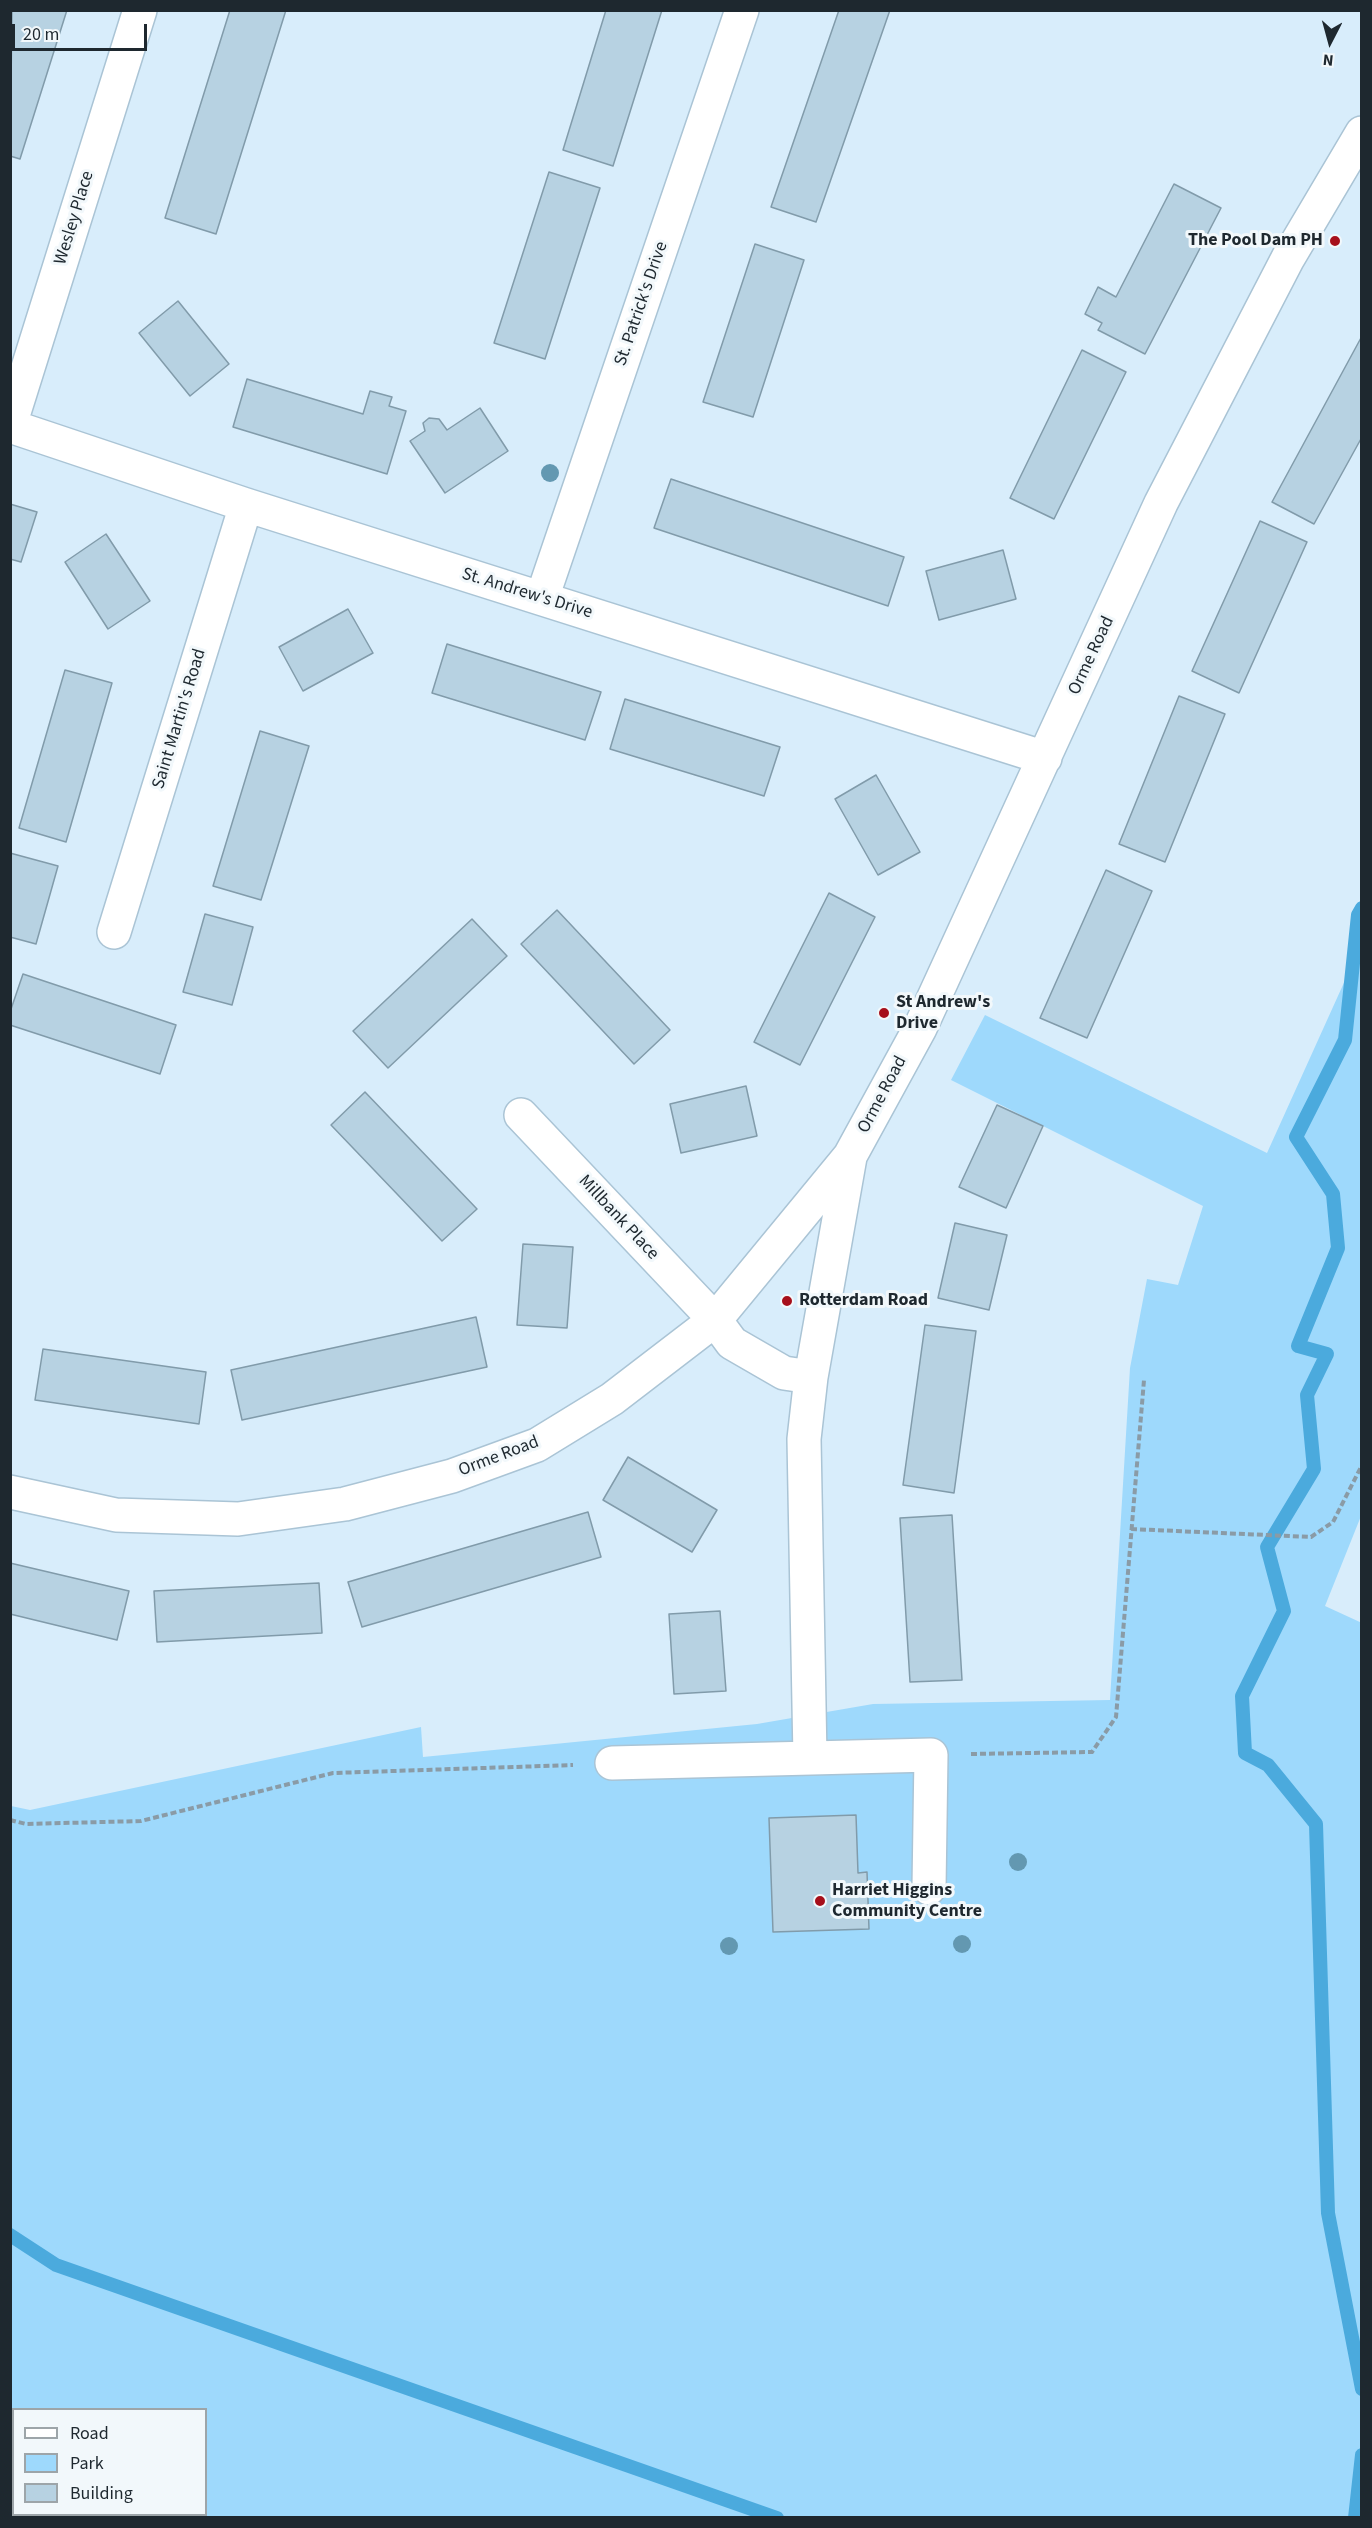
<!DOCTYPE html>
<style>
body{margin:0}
#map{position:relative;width:1372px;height:2528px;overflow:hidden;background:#d8edfb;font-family:"Source Sans 3",sans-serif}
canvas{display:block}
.frame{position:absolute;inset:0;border:12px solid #1e282f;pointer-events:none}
.legend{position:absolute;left:12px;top:2408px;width:195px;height:108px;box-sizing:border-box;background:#f2f8fb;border:2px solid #9da5a9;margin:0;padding:8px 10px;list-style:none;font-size:18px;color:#1e282f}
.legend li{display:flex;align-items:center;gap:12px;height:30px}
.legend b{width:30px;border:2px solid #9da5a9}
.north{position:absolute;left:1300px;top:12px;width:60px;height:60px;-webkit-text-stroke:4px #f2f8fb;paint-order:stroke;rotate:186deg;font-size:16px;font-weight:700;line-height:24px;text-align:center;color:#1e282f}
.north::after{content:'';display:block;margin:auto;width:21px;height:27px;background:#1e282f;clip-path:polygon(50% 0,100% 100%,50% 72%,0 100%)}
.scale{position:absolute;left:12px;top:24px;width:135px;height:27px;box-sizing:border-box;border:3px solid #1e282f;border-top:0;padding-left:8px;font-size:18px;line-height:21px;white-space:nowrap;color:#1e282f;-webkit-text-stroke:4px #f2f8fb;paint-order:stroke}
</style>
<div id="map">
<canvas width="1372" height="2528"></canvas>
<div class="frame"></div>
<ul class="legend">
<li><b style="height:8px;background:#fff"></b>Road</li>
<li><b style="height:16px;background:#9ed9fc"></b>Park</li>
<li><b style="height:16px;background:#b7d2e2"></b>Building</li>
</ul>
<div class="north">N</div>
<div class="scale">20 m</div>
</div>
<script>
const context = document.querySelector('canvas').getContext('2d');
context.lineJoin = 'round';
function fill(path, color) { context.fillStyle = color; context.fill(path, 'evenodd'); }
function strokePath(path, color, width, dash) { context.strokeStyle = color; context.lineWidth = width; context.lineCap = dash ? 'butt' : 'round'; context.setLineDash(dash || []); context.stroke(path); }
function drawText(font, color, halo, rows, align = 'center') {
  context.font = font + ' "Source Sans 3",sans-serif'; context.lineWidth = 6; context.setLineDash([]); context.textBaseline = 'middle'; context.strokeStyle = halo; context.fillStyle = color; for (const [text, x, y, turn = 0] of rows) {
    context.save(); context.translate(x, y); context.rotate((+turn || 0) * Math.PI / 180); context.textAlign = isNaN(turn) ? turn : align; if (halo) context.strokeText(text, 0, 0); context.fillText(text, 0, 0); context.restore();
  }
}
fill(new Path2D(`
 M1361,945v571l-36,90 37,17 -1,894 -1350,1v-712l19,4 391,-83 2,30 334,-33 116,-20 237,-4 20,-332 17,-89 31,6 25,-79 -252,-126 34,-65 282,138zM14,2410h192v104h-192z`), '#9ed9fc');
strokePath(new Path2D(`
 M1362,908l-4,7 -13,125 -49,97 37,57 5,54 -40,98 29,8 -20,41 7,74 -47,78 17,64 -42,85 3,57 23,12 48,59 12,389 34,176
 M10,2235l46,30 721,253
 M1355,2518l7,-63`), '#4baadd', 14);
const building = new Path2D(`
 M12,10h55l-47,149 -10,-3z
 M230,10h56l-70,224 -51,-16z
 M606,10h56l-49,156 -50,-16z
 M839,10h51l-74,212 -45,-15z
 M549,172l51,16 -55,171 -51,-16z
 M1174,184l47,24 -76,146 -47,-24 4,-7 -17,-9 13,-27 18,10z
 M755,244l49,16 -51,157 -50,-15z
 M178,301l51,63 -39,32 -51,-63z
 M1362,336v101l-48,87 -42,-22z
 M1082,350l44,22 -72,147 -44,-21z
 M247,379l116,35 7,-23 22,6 -3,9 17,5 -19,63 -154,-47z
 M480,408l28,43 -63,42 -35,-52 15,-10 -2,-8 6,-5 10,1 8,11z
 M671,479l233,78 -16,49 -234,-78z
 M10,504l27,8 -16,50 -11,-3z
 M1260,521l47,21 -68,151 -47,-22z
 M106,534l44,67 -42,28 -43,-67z
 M1003,550l13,49 -77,21 -13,-49z
 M348,609l25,44 -70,38 -24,-44z
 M447,644l154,48 -16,48 -153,-47z
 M65,670l47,13 -46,159 -47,-14z
 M1179,696l46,18 -60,148 -46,-18z
 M625,699l155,48 -16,49 -154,-47z
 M260,731l49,15 -48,154 -48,-14z
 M876,775l44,77 -42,23 -43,-76z
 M10,853l48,13 -22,78 -26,-7z
 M1106,870l46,21 -65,147 -47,-20z
 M829,893l46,24 -75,148 -46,-23z
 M557,910l113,120 -36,34 -113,-120z
 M205,914l48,13 -21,78 -49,-13z
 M472,919l35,37 -119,112 -35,-37z
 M23,974l153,51 -16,49 -150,-49v-13z
 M746,1086l11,50 -76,17 -11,-49z
 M365,1092l112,117 -35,32 -111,-116z
 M997,1105l46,21 -37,82 -47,-21z
 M955,1223l52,12 -18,75 -51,-12z
 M523,1244l50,3 -6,81 -50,-3z
 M476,1317l11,50 -245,53 -11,-50z
 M925,1325l51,6 -22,162 -51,-8z
 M43,1349l163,23 -7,52 -164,-24z
 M628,1457l89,53 -25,42 -89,-52z
 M588,1512l13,45 -239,70 -14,-45z
 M952,1515l10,165 -52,2 -10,-164z
 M10,1563l119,28 -12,49 -107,-26z
 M319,1583l3,50 -165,9 -3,-51z
 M720,1611l6,80 -52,3 -5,-80z
 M856,1815l2,58 9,-1 2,57 -96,3 -4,-114z`);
fill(building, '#b7d2e2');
strokePath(building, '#819baa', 1.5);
const minor = new Path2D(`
 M10,425l130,-415
 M10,426l236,79 799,253
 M542,598l200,-588
 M114,932l132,-427
 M521,1115l194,205 17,23 52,30 27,4
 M10,1492l106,23 122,4 107,-15 107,-28 85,-31 75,-46 103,-79 135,-164 70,-128 241,-525 127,-245 74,-125
 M810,1758l-6,-319 7,-62 39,-220
 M612,1763l319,-8 -2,133`);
strokePath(minor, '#aac4d5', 36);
strokePath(new Path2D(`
 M1131,1529l180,8 22,-15 29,-57
 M971,1754l121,-2 24,-35 28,-337
 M10,1820l16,4 115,-3 192,-48 240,-8`), '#8a9ba6', 4, [6, 3]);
strokePath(minor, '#fff', 33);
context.fillStyle = '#6398b1';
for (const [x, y] of [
 [550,473],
 [1018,1862],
 [962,1944],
 [729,1946]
]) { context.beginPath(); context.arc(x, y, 9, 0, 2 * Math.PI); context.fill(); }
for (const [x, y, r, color] of [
 [1335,241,6,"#a60f1b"],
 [884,1013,6,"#a60f1b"],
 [787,1301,6,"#a60f1b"],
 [820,1901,6,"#a60f1b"]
]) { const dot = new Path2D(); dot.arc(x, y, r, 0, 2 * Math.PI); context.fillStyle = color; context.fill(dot); strokePath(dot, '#f2f8fb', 2); }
drawText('18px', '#1e282f', '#f2f8fb', [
 ["Wesley Place",75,218,-73],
 ["St. Patrick's Drive",642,304,-71],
 ["St. Andrew's Drive",527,594,17],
 ["Orme Road",1092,656,-65],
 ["Saint Martin's Road",180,719,-73],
 ["Orme Road",883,1095,-62],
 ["Millbank Place",618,1218,47],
 ["Orme Road",499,1457,-21]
]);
drawText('bold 18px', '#1e282f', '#f2f8fb', [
 ["The Pool Dam PH",1323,241,"right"],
 ["St Andrew's",896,1003],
 ["Drive",896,1024],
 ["Rotterdam Road",799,1301],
 ["Harriet Higgins",832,1891],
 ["Community Centre",832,1912]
], 'left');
</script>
